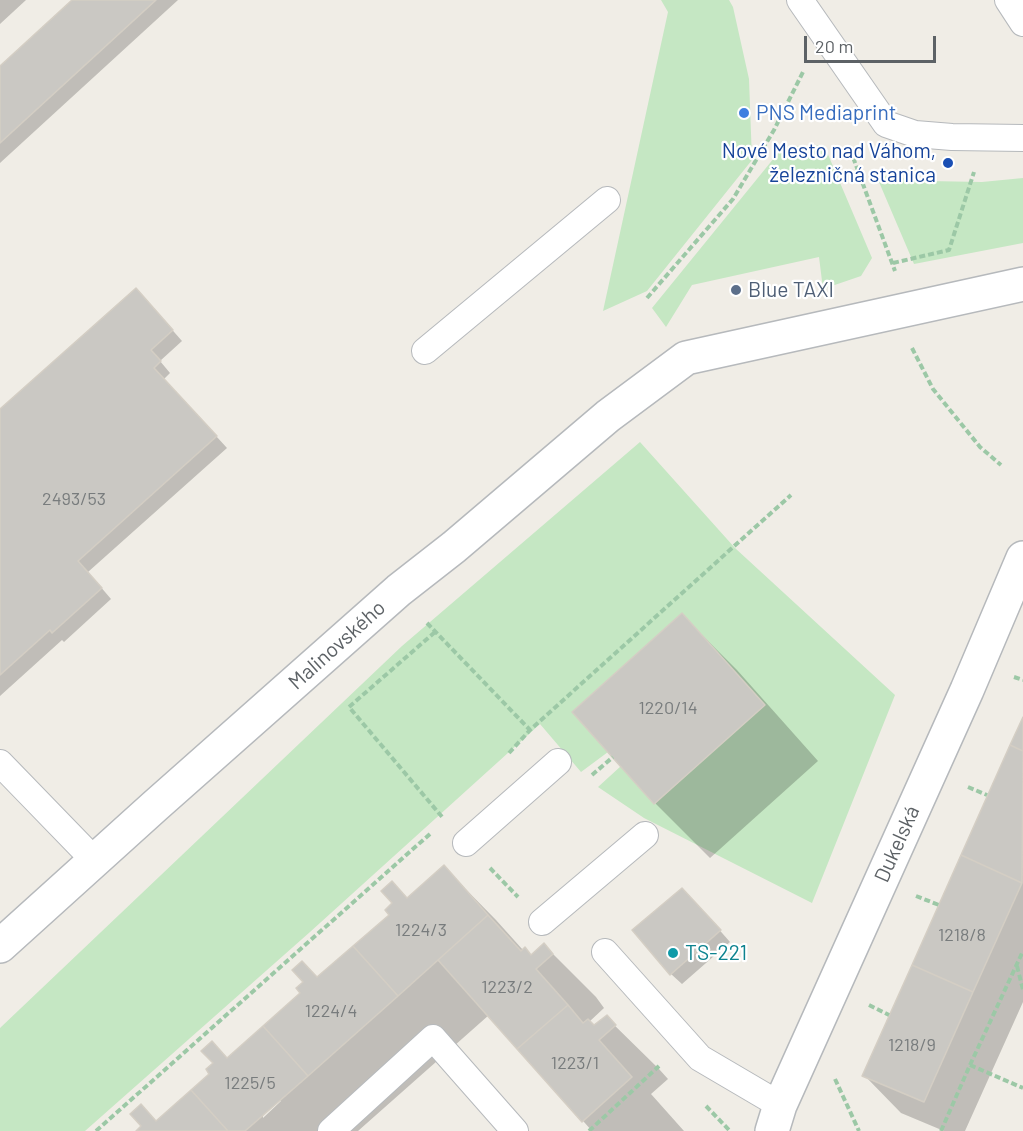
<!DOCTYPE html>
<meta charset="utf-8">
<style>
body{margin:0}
#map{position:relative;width:1023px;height:1131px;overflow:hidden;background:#f0ede6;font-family:Barlow,sans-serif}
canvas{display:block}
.scale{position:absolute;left:804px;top:36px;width:132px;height:27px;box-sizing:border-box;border:3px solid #5d6266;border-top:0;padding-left:8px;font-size:18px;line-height:21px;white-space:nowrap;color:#5d6266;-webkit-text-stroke:4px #fff;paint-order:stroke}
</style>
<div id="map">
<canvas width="1023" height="1131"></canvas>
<div class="scale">20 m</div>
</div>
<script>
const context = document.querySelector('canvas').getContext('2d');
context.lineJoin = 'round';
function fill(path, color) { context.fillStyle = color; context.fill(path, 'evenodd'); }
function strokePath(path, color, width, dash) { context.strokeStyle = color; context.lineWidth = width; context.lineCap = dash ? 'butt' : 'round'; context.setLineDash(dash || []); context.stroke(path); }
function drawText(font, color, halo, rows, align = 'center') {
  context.font = font + ' Barlow,sans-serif'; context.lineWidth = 4.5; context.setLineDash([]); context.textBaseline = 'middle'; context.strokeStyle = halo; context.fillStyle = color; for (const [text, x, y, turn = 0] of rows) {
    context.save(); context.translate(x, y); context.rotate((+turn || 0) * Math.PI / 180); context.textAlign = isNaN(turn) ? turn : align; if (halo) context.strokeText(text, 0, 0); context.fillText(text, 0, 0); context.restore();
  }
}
fill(new Path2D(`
 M661,0h68l4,7 16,72 3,81 -105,131 -44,20 65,-299z
 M824,145l48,113 -11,18 -38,13 -4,-32 -127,28 -26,42 -14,-19 131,-161z
 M876,175l52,6 54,1 41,-4v65l-109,21z
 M640,442l95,106 160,147 -83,208 -168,-85 -46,-31 23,-21 34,38 109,-99 -82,-92 -109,98 35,41 -27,20 -41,-48 -230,208 -225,199h-85v-103l402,-382z`), '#c5e7c3');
fill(new Path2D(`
 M0,0h26l-26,24z
 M74,0h104l-178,163v-95z
 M146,300l36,41 -22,20 10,12 -6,6 63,69 -139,124 23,27 -47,43 -2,-2 -62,56v-285z
 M682,615l55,55 81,91 -108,97 -55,-55 -81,-91z
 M1023,720v282l-58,129h-21l-43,-18 -37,-38z
 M444,867l52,53 27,30 2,-1 7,7 12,-11 52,52 8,11 -15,14 5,5 12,-10 53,52 9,10 -17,15 33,37h-92l-103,-116 -131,116h-220l19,-9zM279,1099l2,2 -18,17v-4z
 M693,900l37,42 -48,42 -11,-10z`), '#0003');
const building = new Path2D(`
 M72,0h84l-156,143v-77z
 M136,288l37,42 -22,20 10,11 -7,7 63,68 -139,125 24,27 -50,45 -2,-3 -50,45v-266z
 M682,613l83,92 -111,99 -82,-92z
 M1023,717v34l-13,-6z
 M1010,745l13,6 -1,132 -61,-28z
 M961,855l61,28 -49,109 -61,-27z
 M444,865l44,50 -90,81 -45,-50 36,-31 -4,-5 7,-7 -11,-12 11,-10 15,17z
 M682,888l39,42 -51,45 -38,-45z
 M488,915l33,36 4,-4 6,8 13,-12 9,11 -17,15 32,36 -51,44 -79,-89z
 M353,946l45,50 -90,80 -45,-50 37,-33 -4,-5 7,-6 -11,-12 10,-9 15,16z
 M912,965l61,27 -49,110 -62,-26z
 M568,1005l15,18 5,-4 6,6 13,-10 9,10 -17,15 33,37 -50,45 -65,-73z
 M263,1026l45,50 -63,55h-17l-37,-41 18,-16 -3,-5 7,-6 -12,-12 11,-10 15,17z
 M191,1090l37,41h-92l5,-5 -11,-12 11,-10 15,17z`);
fill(building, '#cac8c3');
strokePath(building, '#d4cec4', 1.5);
const service = new Path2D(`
 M800,0l86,124 29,10 37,3 71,1
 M1008,0l15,23
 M425,351l182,-151
 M0,763l95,98
 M466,843l92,-81
 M542,922l103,-87
 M605,952l95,106 80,47
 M331,1131l102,-93 82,93`);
const minor = new Path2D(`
 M0,946l155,-140 244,-216 55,-43 154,-131 78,-58 337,-74
 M772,1131l8,-26 187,-415 56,-132`);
strokePath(service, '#b6b9bc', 28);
strokePath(minor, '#b6b9bc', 36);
strokePath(new Path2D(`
 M850,149l45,122
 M893,263l56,-13 25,-78
 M647,298l86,-99 41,-69 29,-58
 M912,348l21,41 47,58 21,18
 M427,623l103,107
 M435,632l-86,75 94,111
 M1014,677l9,3
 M509,753l21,-23 261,-235
 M592,775l21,-18
 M968,787l19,8
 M490,868l28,29
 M916,896l23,9
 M1017,966l6,24
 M869,1005l20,10
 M970,1065l53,23
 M835,1079l24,52
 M706,1106l24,25
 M96,1131l335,-298
 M589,1131l70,-65
 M941,1131l29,-66 53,-114`), '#9cc8a6', 4, [6, 3]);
strokePath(service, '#fff', 26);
strokePath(minor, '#fff', 33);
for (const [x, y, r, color] of [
 [744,113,6,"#3f7fe0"],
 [948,163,6,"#1a4fb4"],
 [736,290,6,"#5c6f8a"],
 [673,953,6,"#0f9aa8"]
]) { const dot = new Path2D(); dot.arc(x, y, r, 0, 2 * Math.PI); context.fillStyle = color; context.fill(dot); strokePath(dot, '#fff', 2); }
drawText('18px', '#787c7d', null, [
 ["2493/53",74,499],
 ["1220/14",668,708],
 ["1224/3",421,930],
 ["1218/8",962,935],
 ["1223/2",507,987],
 ["1224/4",331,1011],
 ["1218/9",912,1045],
 ["1223/1",575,1063],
 ["1225/5",250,1083]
]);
drawText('21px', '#366cbe', '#fff', [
 ["PNS Mediaprint",756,113]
], 'left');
drawText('21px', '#164399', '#fff', [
 ["Nové Mesto nad Váhom,",936,151],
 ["železničná stanica",936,175]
], 'right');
drawText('21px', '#4e5e75', '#fff', [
 ["Blue TAXI",748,290]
], 'left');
drawText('21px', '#5d6266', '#fff', [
 ["Malinovského",337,645,-42],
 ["Dukelská",897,844,-66]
]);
drawText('21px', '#0d838f', '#fff', [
 ["TS-221",685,953]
], 'left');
</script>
